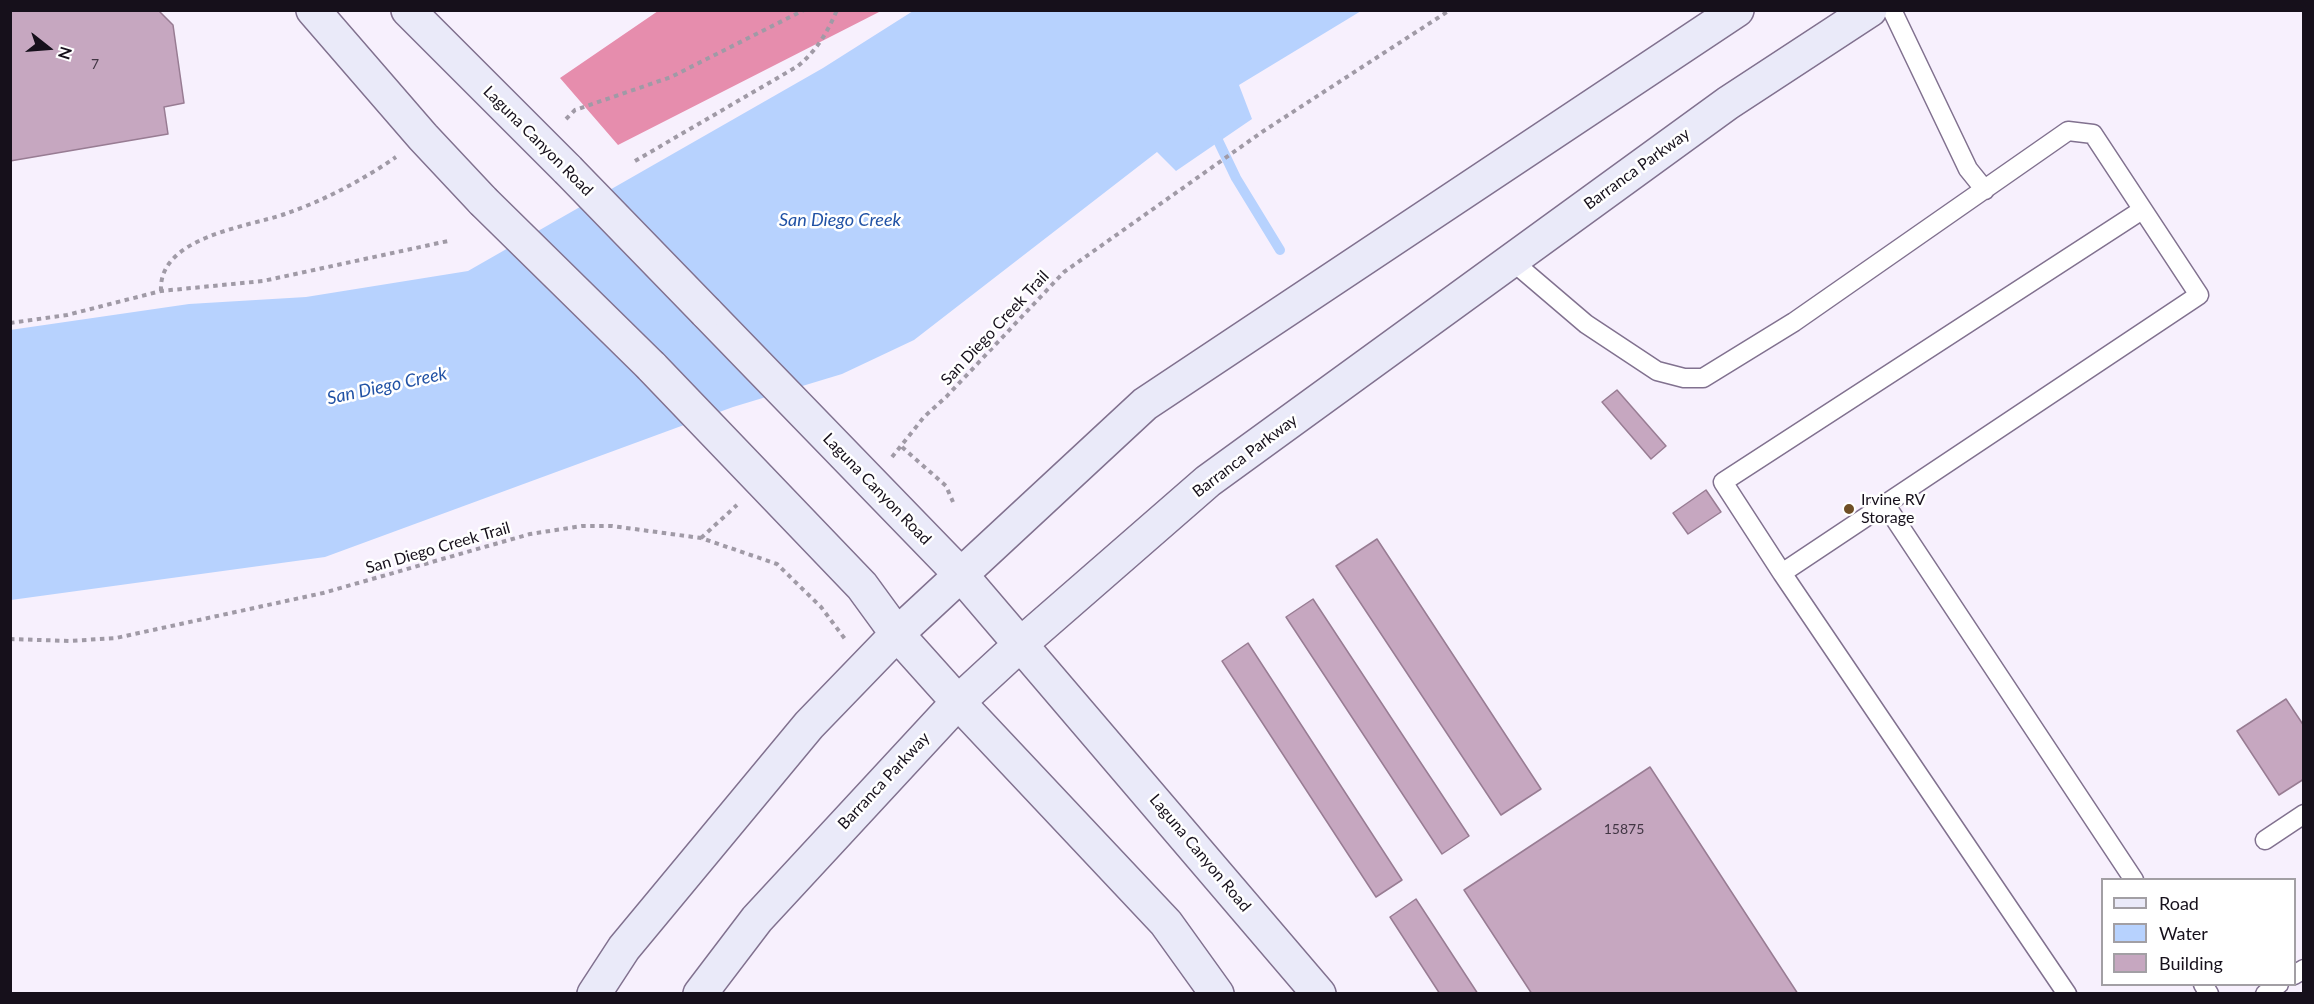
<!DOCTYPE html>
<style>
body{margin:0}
#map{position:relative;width:2314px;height:1004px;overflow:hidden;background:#f7f0fd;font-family:Lato,sans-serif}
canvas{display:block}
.frame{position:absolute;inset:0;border:12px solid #16101b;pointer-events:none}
.legend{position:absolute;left:2101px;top:878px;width:195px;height:108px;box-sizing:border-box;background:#fff;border:2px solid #a29fa4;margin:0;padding:8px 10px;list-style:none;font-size:18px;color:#16101b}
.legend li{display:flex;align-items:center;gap:12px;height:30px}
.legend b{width:30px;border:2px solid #a29fa4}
.north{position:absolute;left:18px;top:18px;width:60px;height:60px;-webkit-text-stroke:4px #fff;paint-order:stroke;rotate:107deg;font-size:16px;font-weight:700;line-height:24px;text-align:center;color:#16101b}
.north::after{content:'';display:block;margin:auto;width:21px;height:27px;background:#16101b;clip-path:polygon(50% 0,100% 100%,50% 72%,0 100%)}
</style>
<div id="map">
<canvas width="2314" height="1004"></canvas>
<div class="frame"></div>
<ul class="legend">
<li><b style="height:8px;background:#eaeaf9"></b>Road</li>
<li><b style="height:16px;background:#b7d2fe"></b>Water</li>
<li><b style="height:16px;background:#c6a7c0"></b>Building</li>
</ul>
<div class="north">N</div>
</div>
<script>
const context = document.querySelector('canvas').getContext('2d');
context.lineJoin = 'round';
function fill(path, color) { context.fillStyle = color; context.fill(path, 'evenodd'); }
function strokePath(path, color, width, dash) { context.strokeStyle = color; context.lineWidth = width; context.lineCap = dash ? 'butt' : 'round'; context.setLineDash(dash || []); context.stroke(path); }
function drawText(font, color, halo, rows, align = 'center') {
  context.font = font + ' Lato,sans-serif'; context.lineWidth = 5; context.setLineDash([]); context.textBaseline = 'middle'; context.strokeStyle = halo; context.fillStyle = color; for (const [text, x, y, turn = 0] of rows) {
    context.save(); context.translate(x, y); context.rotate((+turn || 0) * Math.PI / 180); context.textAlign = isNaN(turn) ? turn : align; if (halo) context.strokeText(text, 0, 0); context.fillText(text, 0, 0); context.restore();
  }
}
fill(new Path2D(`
 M658,11v-1l223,1 -263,134 -58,-67z`), '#e68dad');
fill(new Path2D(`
 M913,11h448l-122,74 13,34 -76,52 -19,-19 -243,188 -72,34 -109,33 -408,150 -314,43 -1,-270 179,-26 117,-7 162,-26 355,-203z`), '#b7d2fe');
strokePath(new Path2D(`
 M1213,130l23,48 44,72`), '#b7d2fe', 10);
const building = new Path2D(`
 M10,10h148l15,15 11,78 -20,4 4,27 -158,27z
 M1617,390l49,56 -15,13 -49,-57z
 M1706,490l15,22 -33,22 -15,-21z
 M1377,539l164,250 -40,26 -165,-249z
 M1313,599l156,237 -27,18 -156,-237z
 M1248,643l154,237 -26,17 -154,-236z
 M2286,699l18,27v53l-25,16 -42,-64z
 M1650,767l148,227h-266l-68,-104z
 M1416,899l62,95h-38l-50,-77z`);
fill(building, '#c6a7c0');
strokePath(building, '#987c93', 1.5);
const lane = new Path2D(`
 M1892,10l76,159 17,21
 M1511,260l75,64 71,47 27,7h19l91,-56 274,-191 25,3 106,161 -417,278 285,421
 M1885,504l249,376
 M1782,573l-59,-91 419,-272
 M2265,840l39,-26
 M2294,975l10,-6
 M2203,984l6,10
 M2265,994l14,-10`);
const secondary = new Path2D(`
 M313,10l110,127 60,64
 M408,10l160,160
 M706,312l256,264 357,418
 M651,366l211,220 35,48 61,68 208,221 51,71
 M594,994l30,-46 185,-223 88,-91 248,-230 592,-394
 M700,994l57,-75 201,-217 64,-59 186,-162 520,-378 142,-93`);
strokePath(lane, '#81718f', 21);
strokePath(secondary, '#81718f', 36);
strokePath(new Path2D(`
 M566,119l9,-9 96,-33 133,-67
 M635,161l163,-95c19,-16 29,-33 39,-56
 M161,291c-3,-54 86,-64 124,-77 38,-13 78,-34 111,-57
 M10,323l57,-8 94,-24 102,-10 185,-40
 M902,447l44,39 7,16
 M892,457l32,-40 23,-21 117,-124 198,-140 188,-122
 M701,538l36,-33
 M10,639l59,2 47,-3 207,-45 207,-59 52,-8h30l89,12 76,26 44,43 24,32`), '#a09aa6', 4, [4.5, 4.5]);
strokePath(lane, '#fff', 18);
strokePath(secondary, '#eaeaf9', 33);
const secondaryBridge = new Path2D(`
 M568,170l138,142
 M483,201l168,165`);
strokePath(secondaryBridge, '#81718f', 36, []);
strokePath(secondaryBridge, '#eaeaf9', 33);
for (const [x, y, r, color] of [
 [1849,509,6,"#6f4e25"]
]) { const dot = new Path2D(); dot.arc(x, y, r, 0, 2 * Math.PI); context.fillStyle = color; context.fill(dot); strokePath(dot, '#fff', 2); }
drawText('14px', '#423644', null, [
 ["7",95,64],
 ["15875",1624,829]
]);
drawText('16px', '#16101b', '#fff', [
 ["Laguna Canyon Road",538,141,45],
 ["Barranca Parkway",1637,169,-36],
 ["San Diego Creek Trail",995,328,-47],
 ["Barranca Parkway",1245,456,-37],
 ["Laguna Canyon Road",877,489,46],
 ["San Diego Creek Trail",438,548,-16],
 ["Barranca Parkway",884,781,-47],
 ["Laguna Canyon Road",1200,853,50]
]);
drawText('16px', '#16101b', '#fff', [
 ["Irvine RV",1861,500],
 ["Storage",1861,518]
], 'left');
drawText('italic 18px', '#2152a5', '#fff', [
 ["San Diego Creek",840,220],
 ["San Diego Creek",387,386,-12]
]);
</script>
